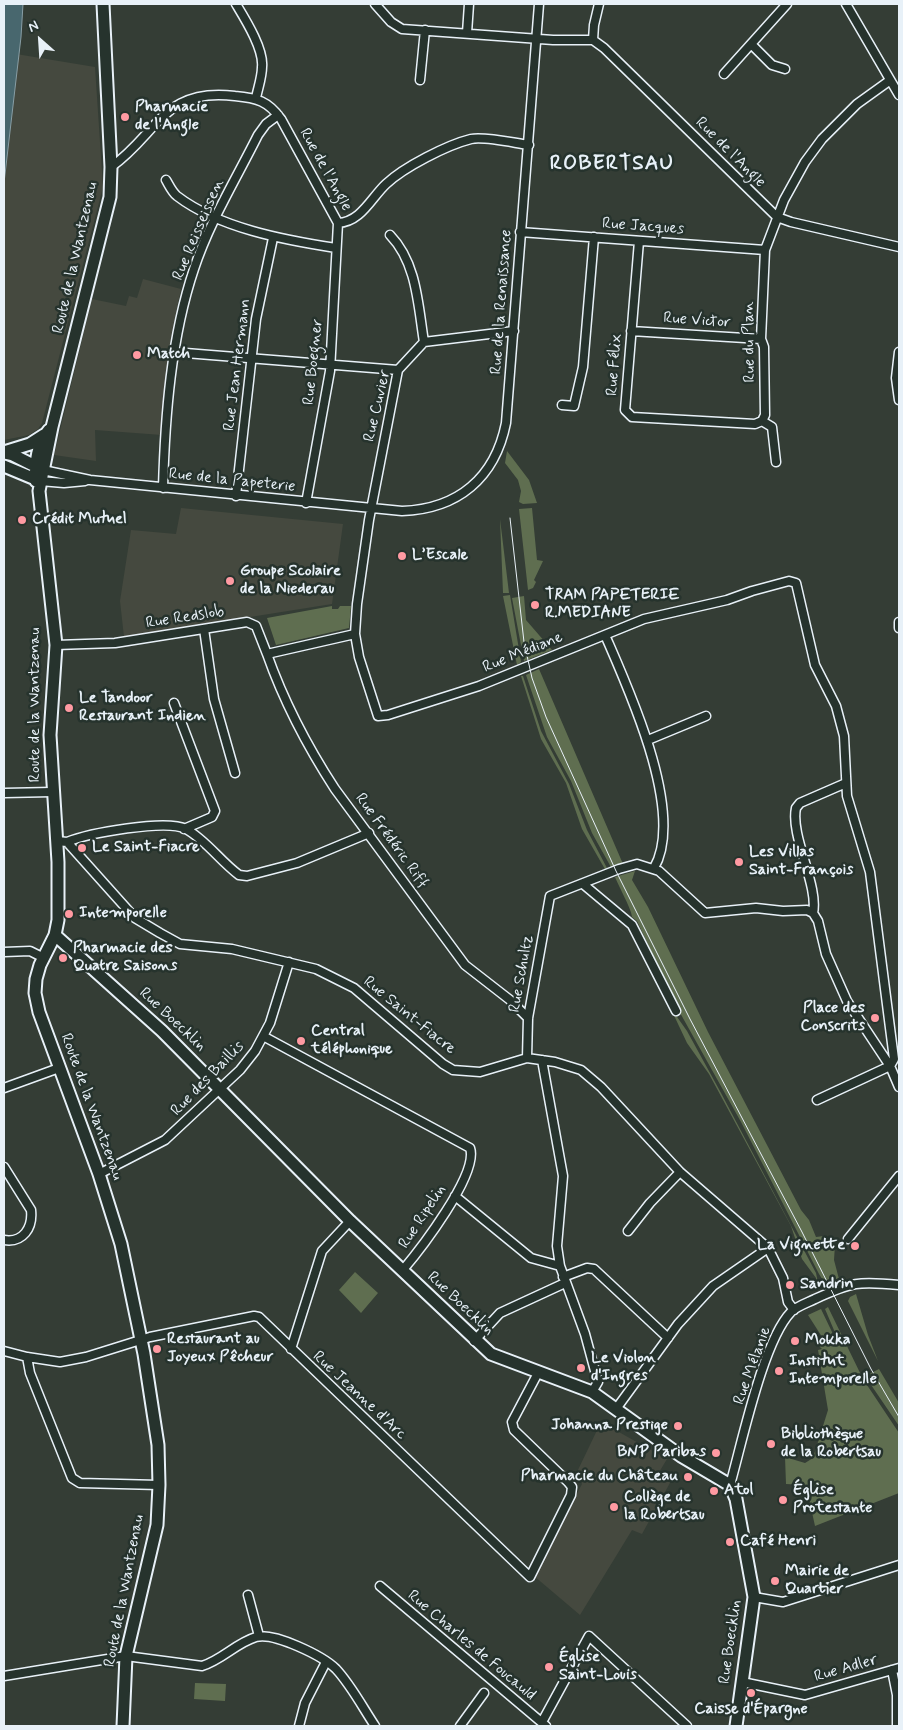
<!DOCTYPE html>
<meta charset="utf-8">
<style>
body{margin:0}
#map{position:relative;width:903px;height:1730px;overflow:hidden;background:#343d35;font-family:Mynerve,sans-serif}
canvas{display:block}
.frame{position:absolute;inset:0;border:5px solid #e8f1f8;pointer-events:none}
.north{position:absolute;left:15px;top:15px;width:50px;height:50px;-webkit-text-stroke:4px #26332d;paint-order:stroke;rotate:334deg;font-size:14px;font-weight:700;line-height:20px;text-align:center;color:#e8f1f8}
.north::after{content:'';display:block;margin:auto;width:18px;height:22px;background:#e8f1f8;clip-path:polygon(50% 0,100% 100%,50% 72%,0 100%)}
</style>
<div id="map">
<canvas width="903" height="1730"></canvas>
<div class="frame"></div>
<div class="north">N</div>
</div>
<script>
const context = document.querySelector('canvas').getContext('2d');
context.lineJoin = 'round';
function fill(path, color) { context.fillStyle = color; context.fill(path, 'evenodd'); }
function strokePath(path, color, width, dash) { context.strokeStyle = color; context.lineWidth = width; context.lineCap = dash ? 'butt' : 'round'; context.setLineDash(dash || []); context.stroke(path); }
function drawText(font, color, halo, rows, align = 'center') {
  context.font = font + ' Mynerve,sans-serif'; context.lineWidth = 5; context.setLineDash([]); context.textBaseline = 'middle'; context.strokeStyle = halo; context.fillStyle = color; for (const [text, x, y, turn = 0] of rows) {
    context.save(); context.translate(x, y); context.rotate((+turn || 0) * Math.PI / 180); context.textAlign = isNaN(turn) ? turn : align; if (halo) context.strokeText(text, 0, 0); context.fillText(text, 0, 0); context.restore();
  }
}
fill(new Path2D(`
 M4,52l91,15 8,120 -61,236 -4,6 -9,6 -25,5z
 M143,279l38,10 -10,47 -9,99 -67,-5 1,31 -42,-6 38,-156 34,7 3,-10 8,2z
 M181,508l162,16 -11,80 -208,33 -4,-36 11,-71 45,4z
 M601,1422l66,37 -9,15 13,7 -29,53 -10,-4 -52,85 -46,-39 48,-92 -5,-12z`), '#45493f');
fill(new Path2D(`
 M507,451l22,29 8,23 -14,1 -4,-2 2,-11 -3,-11 -13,-17z
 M532,508l5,52 6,1 -9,19 2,2 -3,6 -5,2 -9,-81z
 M500,519l9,74h-6z
 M510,595l11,67 -4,3 -14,-69z
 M524,596l2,24 26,30 -28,11 -12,-63z
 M332,606v3h6l2,-3h11l-2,22 -73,17 -9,-27z
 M539,669l84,195 -11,5 -20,-36 -21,-52 -24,-44 -21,-62z
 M521,676h2l18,55 28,53 18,46 21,40 -2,1 -24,-42 -16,-46 -25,-44z
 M635,871l-3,9 16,27 60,125 93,178 8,10 7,17 8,-1 11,9 -1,15 5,19 -13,6 -7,-11 -78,-152 -62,-111 -42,-90 -5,-4c0,-7 -13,-30 -17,-40z
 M670,1007l17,24 34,62 95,180 3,15 -2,1 -1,-11 -14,-19 -11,-33 -82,-152 -22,-31z
 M355,1272l23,21 -17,20 -22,-23z
 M856,1294l12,41 10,26 -30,-60 2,-4z
 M828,1307l35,72 36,54v60l-84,33 -9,-41 -20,-1 -1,-27 20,6 8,-5 15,-48 -10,-60 4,-1 -4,-4 6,-5 -16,-25 13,-6 11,23 1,12 6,-2 -14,-33z
 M879,1369l20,34v23l-34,-50z
 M195,1683l31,1 -1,17 -31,-2z`), '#5f6e50');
const water = new Path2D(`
 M4,4h19l-2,33 -17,146z`);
fill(water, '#48676e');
strokePath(water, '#889ea5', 1);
const street = new Path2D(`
 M236,4c9,15 28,45 26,63 0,10 -4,21 -6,31
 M375,4l16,18 11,7 151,11h40l11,8 173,169 14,5 108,25
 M846,4l53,91
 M467,33l2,-29
 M593,40l1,-15 5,-21
 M751,44l21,21 13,4
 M724,74l63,-70
 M420,80l5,-50
 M111,167c47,-33 52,-80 124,-71 22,2 33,5 46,23l57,104c23,-1 33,-25 48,-39 18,-17 61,-39 85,-45 13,-3 43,4 58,6
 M166,180c3,5 6,12 11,16 42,32 107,44 159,52
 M520,232l245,18
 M390,235c27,28 28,70 34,107l-26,28 -29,150 -12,84 -2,30 4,23 19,59 10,-1 91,-29 165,-67 83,-19 25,-9 37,-10 7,2 19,82 21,41 8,30 3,60 23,76 24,187 -4,7 -73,34
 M639,241l-14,169 7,7 123,7 7,-3
 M631,331l130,8
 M424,342l90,-11
 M173,352l225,18
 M899,352l-3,26 3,22
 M562,405l12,1 9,-39 11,-130
 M776,462l-4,-35 -10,-6 3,-6 -1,-68 -3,-8 4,-89 19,-50 21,-38 17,-23 35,-35 32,-23
 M43,470l47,10 312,31c56,-2 93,-33 104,-88l33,-419
 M40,481l24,2 21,-2
 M163,488c2,-71 8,-151 31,-219 15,-46 42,-90 64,-134l8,-11 12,-9
 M236,496l20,-177 17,-81
 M306,503l24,-132 8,-148
 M899,622v6
 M204,629l10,70 21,74
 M605,635c23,53 81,178 49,233
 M56,645l59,-2 132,-21 9,4 11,28 88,-20
 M267,654c17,48 40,92 68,135l130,176 45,35 18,18
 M174,703l41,108 -3,6 -28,12
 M648,740l58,-24
 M4,793l48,-1
 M57,841l10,1 68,76 25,15 20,11 52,5 84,20 38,19 89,76 10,6 27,2 47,-14 28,4 26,8 20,17 79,85 88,76 15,30 5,24 6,8
 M67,842c22,-9 99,-23 119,-13 20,11 34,32 53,46l8,1 50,-13 72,-30
 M583,884l49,41 44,86
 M813,913c6,-27 -23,-77 -17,-105l4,-5 46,-20
 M4,952l26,-1 14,7
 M263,1036l207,112c9,26 -51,103 -68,123
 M527,1058l1,-40 22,-122 69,-27 18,-5 22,7 46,42 51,-5 27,3 24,-1 6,3 5,8 8,33 21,47 43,65 9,21
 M542,1060l21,116 -6,70 3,20 25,68 13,48 -6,10
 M4,1088l55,-20
 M4,1167l27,43c2,18 -8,33 -27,30
 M99,1174l66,-34 75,-70 15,-19 15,-28 19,-61
 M455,1196l76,62 29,8
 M628,1231l22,-28 30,-31
 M848,1239l51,-63
 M563,1277l24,-9 7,1 74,69
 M474,1341l26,-28 65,-30
 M291,1349l31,-98 28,-30
 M4,1351l23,6 33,5 26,-5 64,-20 104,-21 5,1 271,260 41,-82 1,-8 -4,-5 -54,-52 -2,-8 27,-51
 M27,1357l3,16 42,105 8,5 79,2
 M616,1409l62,-85 35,-38 55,-38
 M730,1485c12,-42 33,-144 61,-173 6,-6 16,-9 24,-13 37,-17 43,-18 84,-14
 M380,1586l166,140
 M248,1595l11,41
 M754,1597l29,5 116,-37
 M892,1670l5,25v31
 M4,1676l122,-20 76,10c20,-6 34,-23 54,-29 18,-5 67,19 80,32 15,16 27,39 39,57
 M742,1682l63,13 94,-27
 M542,1722l47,-86 98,90
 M299,1726l6,-23 21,-41
 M460,1726l24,-33`);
const secondary = new Path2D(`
 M103,4l8,163 -1,30 -58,230 -13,64 17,154 -6,90 8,127v58l-3,15 -15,30 -4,14 -1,14 4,19 60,162 22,70 23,110 14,91 1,40 -2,40 -31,131 -3,70
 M4,452l26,-8 14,-9
 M4,453l9,2 28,14
 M4,466l36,15
 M36,481c-2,-17 2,-39 13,-51
 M55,935l107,96 188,190 141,133 101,38 89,64 49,29 6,14 18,98 -18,129`);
strokePath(street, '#e8f1f8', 11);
strokePath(secondary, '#e8f1f8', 15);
strokePath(street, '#26332d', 8);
strokePath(secondary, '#26332d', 11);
strokePath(new Path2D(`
 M510,518l14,124 8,36 14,39 70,154 74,148 112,213 69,137 28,48`), '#e8f1f8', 1);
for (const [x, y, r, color] of [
 [125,117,5,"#ff9aa2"],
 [137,355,5,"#ff9aa2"],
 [22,520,5,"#ff9aa2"],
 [402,556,5,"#ff9aa2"],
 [230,581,5,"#ff9aa2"],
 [535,605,5,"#ff9aa2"],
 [69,708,5,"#ff9aa2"],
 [82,848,5,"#ff9aa2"],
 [739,862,5,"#ff9aa2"],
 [69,914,5,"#ff9aa2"],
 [63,958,5,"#ff9aa2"],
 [875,1018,5,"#ff9aa2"],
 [301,1041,5,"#ff9aa2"],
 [855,1246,5,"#ff9aa2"],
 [790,1285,5,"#ff9aa2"],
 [795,1341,5,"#ff9aa2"],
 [157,1349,5,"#ff9aa2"],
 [581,1368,5,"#ff9aa2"],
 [779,1371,5,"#ff9aa2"],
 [678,1426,5,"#ff9aa2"],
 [771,1444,5,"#ff9aa2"],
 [716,1453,5,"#ff9aa2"],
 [688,1477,5,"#ff9aa2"],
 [714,1491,5,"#ff9aa2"],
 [783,1500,5,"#ff9aa2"],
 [614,1507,5,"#ff9aa2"],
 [730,1542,5,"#ff9aa2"],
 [775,1581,5,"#ff9aa2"],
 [549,1667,5,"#ff9aa2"],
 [751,1693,5,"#ff9aa2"]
]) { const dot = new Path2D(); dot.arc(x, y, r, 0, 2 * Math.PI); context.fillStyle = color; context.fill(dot); strokePath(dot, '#26332d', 2); }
drawText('bold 16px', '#e8f1f8', '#26332d', [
 ["Pharmacie",135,108],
 ["de l'Angle",135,126],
 ["Match",147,355],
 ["Crédit Mutuel",32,520],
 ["L’Escale",412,556],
 ["Groupe Scolaire",240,572],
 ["de la Niederau",240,590],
 ["TRAM PAPETERIE",545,596],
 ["R.MEDIANE",545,614],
 ["Le Tandoor",79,699],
 ["Restaurant Indien",79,717],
 ["Le Saint-Fiacre",92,848],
 ["Les Villas",749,853],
 ["Saint-François",749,871],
 ["Intemporelle",79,914],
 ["Pharmacie des",73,949],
 ["Quatre Saisons",73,967],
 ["Place des",865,1009,"right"],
 ["Conscrits",865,1027,"right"],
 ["Central",311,1032],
 ["téléphonique",311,1050],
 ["La Vignette",845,1246,"right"],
 ["Sandrin",800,1285],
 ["Restaurant au",167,1340],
 ["Joyeux Pêcheur",167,1358],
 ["Mokka",805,1341],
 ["Le Violon",591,1359],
 ["d'Ingres",591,1377],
 ["Institut",789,1362],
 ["Intemporelle",789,1380],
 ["Johanna Prestige",668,1426,"right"],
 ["Bibliothèque",781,1435],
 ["de la Robertsau",781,1453],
 ["BNP Paribas",706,1453,"right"],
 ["Pharmacie du Château",678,1477,"right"],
 ["Atol",724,1491],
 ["Église",793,1491],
 ["Protestante",793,1509],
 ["Collège de",624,1498],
 ["la Robertsau",624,1516],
 ["Café Henri",740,1542],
 ["Mairie de",785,1572],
 ["Quartier",785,1590],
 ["Église",559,1658],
 ["Saint-Louis",559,1676],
 ["Caisse d'Épargne",751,1710,"center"]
], 'left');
drawText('16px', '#e8f1f8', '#26332d', [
 ["Rue de l'Angle",730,153,45],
 ["Rue de l'Angle",325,170,61],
 ["Rue Jacques",643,227,4],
 ["Rue Reisseissen",199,230,-67],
 ["Route de la Wantzenau",76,258,-77],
 ["Rue de la Renaissance",502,302,-86],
 ["Rue Victor",697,321,4],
 ["Rue du Plan",750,342,-91],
 ["Rue Boegner",314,362,-84],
 ["Rue Jean Hermann",238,365,-83],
 ["Rue Félix",615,365,-86],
 ["Rue Cuvier",378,406,-77],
 ["Rue de la Papeterie",232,481,6],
 ["Rue Redslob",185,618,-9],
 ["Rue Médiane",523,653,-22],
 ["Route de la Wantzenau",36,705,-90],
 ["Rue Frédéric Riff",391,841,54],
 ["Rue Schultz",522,974,-80],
 ["Rue Saint-Fiacre",409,1016,39],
 ["Rue Boecklin",172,1020,43],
 ["Rue des Baillis",208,1079,-46],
 ["Route de la Wantzenau",91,1107,70],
 ["Rue Ripelin",423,1217,-57],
 ["Rue Boecklin",460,1304,43],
 ["Rue Mélanie",753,1366,-70],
 ["Rue Jeanne d'Arc",359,1396,43],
 ["Route de la Wantzenau",125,1591,-79],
 ["Rue Boecklin",731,1642,-82],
 ["Rue Charles de Foucauld",471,1646,40],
 ["Rue Adler",846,1669,-16]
]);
context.letterSpacing = '1px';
drawText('bold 21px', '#e8f1f8', '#26332d', [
 ["ROBERTSAU",612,165]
]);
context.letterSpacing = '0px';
</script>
